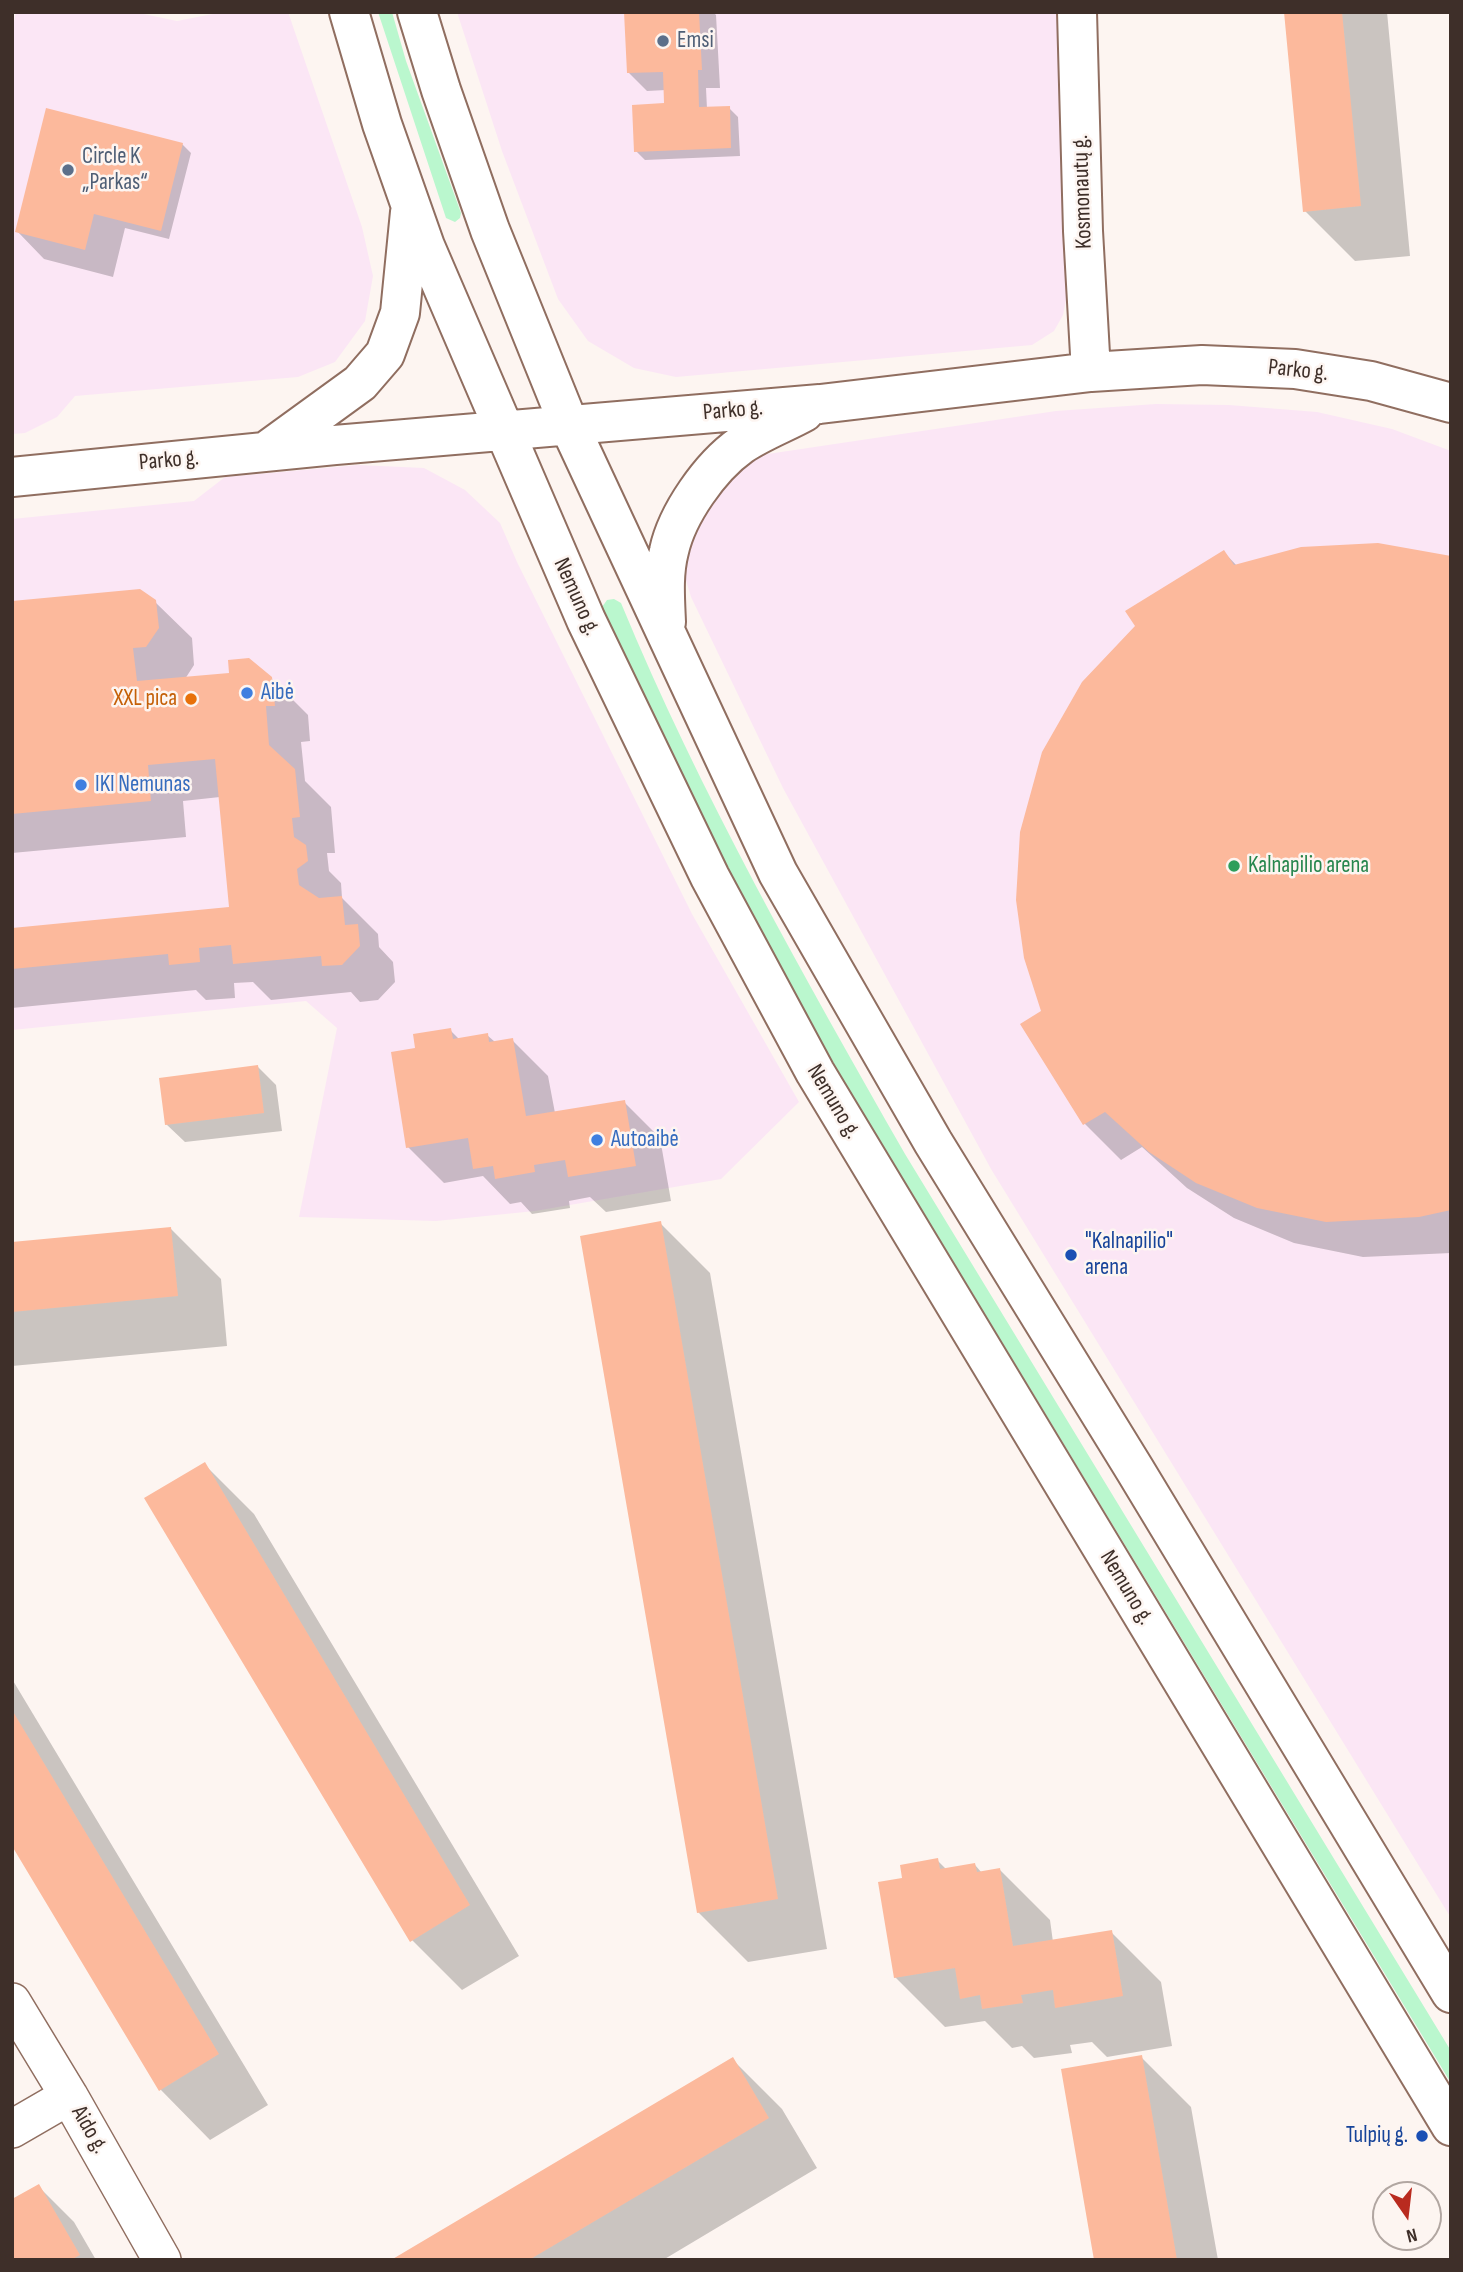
<!DOCTYPE html>
<meta charset="utf-8">
<style>
body{margin:0}
#map{position:relative;width:1463px;height:2272px;overflow:hidden;background:#fdf5f1;font-family:"Sofia Sans Condensed",sans-serif}
canvas{display:block}
.frame{position:absolute;inset:0;border:14px solid #3e2f29;pointer-events:none}
.north{position:absolute;left:1372px;top:2181px;width:70px;height:70px;box-sizing:border-box;background:#fdf5f1;border:2px solid #b1a6a1;border-radius:50%;rotate:166deg;font-size:19px;font-weight:700;line-height:28px;text-align:center;color:#3e2f29}
.north::after{content:'';display:block;margin:auto;width:24px;height:32px;background:#b92b1f;clip-path:polygon(50% 0,100% 100%,50% 72%,0 100%)}
</style>
<div id="map">
<canvas width="1463" height="2272"></canvas>
<div class="frame"></div>
<div class="north">N</div>
</div>
<script>
const context = document.querySelector('canvas').getContext('2d');
context.lineJoin = 'round';
function fill(path, color) { context.fillStyle = color; context.fill(path, 'evenodd'); }
function strokePath(path, color, width, dash) { context.strokeStyle = color; context.lineWidth = width; context.lineCap = dash ? 'butt' : 'round'; context.setLineDash(dash || []); context.stroke(path); }
function drawText(font, color, halo, rows, align = 'center') {
  context.font = font + ' "Sofia Sans Condensed",sans-serif'; context.lineWidth = 5; context.setLineDash([]); context.textBaseline = 'middle'; context.strokeStyle = halo; context.fillStyle = color; for (const [text, x, y, turn = 0] of rows) {
    context.save(); context.translate(x, y); context.rotate((+turn || 0) * Math.PI / 180); context.textAlign = isNaN(turn) ? turn : align; if (halo) context.strokeText(text, 0, 0); context.fillText(text, 0, 0); context.restore();
  }
}
fill(new Path2D(`
 M16,12h118l43,9 46,-9h65l74,215 11,49 -8,45 -30,41 -37,15 -223,19 -18,21 -32,16 -13,1v-402z
 M457,12h602l10,273 -6,30 -9,16 -22,14 -356,32 -42,-9 -46,-27 -30,-42 -56,-148z
 M1156,404l73,1 88,7 75,17 59,22v1467l-460,-749 -208,-381 -92,-191 -9,-30 21,-61 27,-30 31,-21 295,-44z
 M358,465l66,3 41,22 35,33 17,39 175,352 107,188 -78,77 -186,32 -99,10 -137,-4 38,-189 -31,-27 -294,29v-511l182,-18 31,-24z`), '#fbe6f5');
fill(new Path2D(`
 M378,12h14l14,49 55,152 -1,5 -5,4 -9,-4z
 M614,599l7,4c79,191 182,372 284,551l546,897v32l-626,-1033 -100,-188 -94,-187 -29,-68 5,-7z`), '#baf7ce');
fill(new Path2D(`
 M626,12h87l3,3 4,73h-14l1,21 22,-1 9,9 2,39 -95,4 -9,-9 30,-46v-15l-19,1 -19,-19z
 M1285,12h102l23,244 -55,5 -50,-50z
 M182,144l9,9 -22,86 -44,-11 -12,49 -69,-18 -27,-28z
 M1224,552l13,14 214,-9v696l-88,4 -69,-14 -60,-25 -47,-30 -45,-41 -21,13 -36,-36 -42,-112z
 M12,602h143l37,36 2,27 -9,14 86,-1 37,37 2,26 -9,1 4,39 26,26 4,46h-8l2,18 12,12 1,15 36,36 1,13 14,15 2,20 -17,18 -18,2 -9,-10 -80,8 -18,-18 -19,1 1,15 -29,2 -10,-10 -184,18v-78l219,-21 -11,-112 -37,4 3,36 -174,16z
 M450,1030l9,9 28,-4 8,7 17,-2 36,36 7,37 69,-11 36,36 11,63 -65,11 -16,-15 -21,4 1,7 -38,6 -11,-12 -11,2 -27,-28 -39,7 -36,-36 9,-98z
 M258,1067l18,18 6,46 -97,11 -19,-18z
 M660,1223l50,50 117,676 -79,13 -50,-50z
 M171,1229l50,50 6,67 -215,20v-122z
 M204,1464l50,50 265,442 -57,34 -50,-50z
 M12,1679l256,426 -58,35 -49,-50 -149,-247z
 M937,1860l10,10 28,-5 7,8 18,-3 50,50 3,22 58,-10 50,50 11,64 -65,11 -15,-15 -22,3 2,8 -38,5 -12,-12 -10,2 -27,-27 -40,6 -50,-50 9,-97z
 M1141,2057l50,50 27,153h-122z
 M732,2059l50,50 35,59 -154,92h-268z
 M38,2186l36,36 22,38h-84z`), '#0003');
fill(new Path2D(`
 M624,12h75l3,58h-4l1,37 31,-1 1,42 -97,4 -2,-47 32,-2 -1,-31 -36,1z
 M1284,12h58l19,194 -58,6z
 M46,108l137,35 -22,88 -67,-17 -9,36 -70,-18z
 M1378,543l73,13v654l-32,7 -93,5 -69,-14 -61,-25 -47,-31 -44,-40 -22,13 -63,-101 21,-13 -17,-53 -8,-58 4,-68 22,-80 40,-70 53,-56 -10,-15 99,-61 10,15 67,-18z
 M140,589l16,11 3,28 -13,19 -13,1 4,33 92,-8 -1,-13 21,-2 23,19 3,29h-9l3,39 26,24 5,48 -8,1 2,19 12,8 2,16 -11,8 2,16 20,13 23,-2 3,29 13,-1 2,22 -18,19 -20,1 -1,-10 -88,8 -2,-19 -32,3 1,14 -31,3 -1,-11 -156,15v-41l217,-21 -14,-148 -67,6 3,36 -139,13v-213z
 M451,1028l2,11 35,-6 1,9 24,-4 13,78 99,-16 11,66 -68,11 -3,-17 -31,5 1,7 -40,7 -2,-13 -20,3 -5,-31 -62,10 -15,-96 24,-4 -2,-14z
 M258,1065l6,48 -99,12 -6,-47z
 M661,1221l117,678 -81,14 -117,-677z
 M171,1227l7,69 -166,16v-70z
 M205,1462l265,443 -60,37 -266,-444z
 M12,1710l207,344 -60,37 -147,-245z
 M938,1858l2,11 35,-6 2,9 23,-4 13,78 99,-16 11,66 -68,12 -2,-18 -32,5 2,8 -41,6 -2,-14 -20,4 -5,-31 -61,10 -16,-96 24,-4 -2,-13z
 M1142,2055l35,205h-83l-33,-191z
 M733,2057l36,61 -240,142h-138z
 M39,2184l41,71 -9,5h-59v-61z`), '#fcb99c');
const street = new Path2D(`
 M12,2002l57,94 93,164
 M12,2129l57,-33`);
const secondary = new Path2D(`
 M349,12l33,112 43,122 161,374 124,257 105,195 636,1054
 M417,12l24,78 49,140 79,195 209,448 155,269 202,328 316,523
 M1077,12l6,219 8,141
 M265,452l95,-69 25,-29 15,-41 10,-101
 M12,477l323,-32 485,-41 271,-32 111,-7 93,4 76,12 80,22
 M666,622c-1,-23 -3,-48 3,-71 8,-37 41,-84 72,-106 19,-13 43,-22 63,-33`);
strokePath(street, '#906e60', 40);
strokePath(secondary, '#906e60', 42);
strokePath(street, '#fff', 37);
strokePath(secondary, '#fff', 38);
for (const [x, y, r, color] of [
 [663,41,7,"#5c6f8a"],
 [68,170,7,"#5c6f8a"],
 [247,693,7,"#3f7fe0"],
 [191,699,7,"#e8710a"],
 [81,785,7,"#3f7fe0"],
 [1234,866,7,"#2e9e5b"],
 [597,1140,7,"#3f7fe0"],
 [1071,1255,7,"#1a4fb4"],
 [1422,2136,7,"#1a4fb4"]
]) { const dot = new Path2D(); dot.arc(x, y, r, 0, 2 * Math.PI); context.fillStyle = color; context.fill(dot); strokePath(dot, '#fdf5f1', 2.5); }
drawText('23px', '#4e5e75', '#fdf5f1', [
 ["Emsi",677,41],
 ["Circle K",82,157],
 ["„Parkas“",82,183]
], 'left');
drawText('23px', '#3e2f29', '#fdf5f1', [
 ["Kosmonautų g.",1083,192,-92],
 ["Parko g.",1298,371,6],
 ["Parko g.",733,411,-5],
 ["Parko g.",169,461,-5],
 ["Nemuno g.",576,597,66],
 ["Nemuno g.",833,1102,59],
 ["Nemuno g.",1126,1588,59],
 ["Aido g.",89,2130,60]
]);
drawText('23px', '#366cbe', '#fdf5f1', [
 ["Aibė",261,693],
 ["IKI Nemunas",95,785],
 ["Autoaibė",611,1140]
], 'left');
drawText('23px', '#c56008', '#fdf5f1', [
 ["XXL pica",177,699]
], 'right');
drawText('23px', '#27864d', '#fdf5f1', [
 ["Kalnapilio arena",1248,866]
], 'left');
drawText('23px', '#164399', '#fdf5f1', [
 ["\"Kalnapilio\"",1085,1242],
 ["arena",1085,1268],
 ["Tulpių g.",1408,2136,"right"]
], 'left');
</script>
